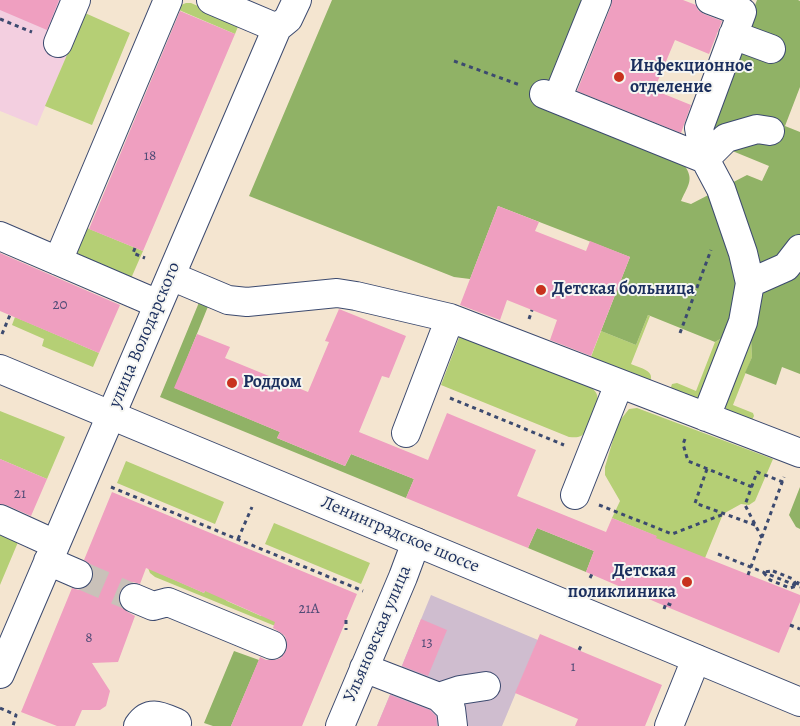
<!DOCTYPE html>
<meta charset="utf-8">
<style>
body{margin:0}
canvas{display:block;background:#f4e5d0}
</style>
<canvas width="800" height="726"></canvas>
<script>
const context = document.querySelector('canvas').getContext('2d');
context.lineJoin = 'round';
function fill(path, color) { context.fillStyle = color; context.fill(path, 'evenodd'); }
function strokePath(path, color, width, dash) { context.strokeStyle = color; context.lineWidth = width; context.lineCap = dash ? 'butt' : 'round'; context.setLineDash(dash || []); context.stroke(path); }
function drawText(font, color, halo, rows, align = 'center') {
  context.font = font + ' Alegreya,serif'; context.lineWidth = 4; context.setLineDash([]); context.textBaseline = 'middle'; context.strokeStyle = halo; context.fillStyle = color; for (const [text, x, y, turn = 0] of rows) {
    context.save(); context.translate(x, y); context.rotate((+turn || 0) * Math.PI / 180); context.textAlign = isNaN(turn) ? turn : align; if (halo) context.strokeText(text, 0, 0); context.fillText(text, 0, 0); context.restore();
  }
}
fill(new Path2D(`
 M0,0h90l-53,126 -37,-15z`), '#f3cfe0');
fill(new Path2D(`
 M431,595l107,45 -36,86h-125z`), '#cfbdcf');
fill(new Path2D(`
 M186,3h5l48,21 -4,10 -56,-24 2,-5z
 M85,13l45,20 -38,92 -47,-19z
 M87,228l56,23 -14,32 -52,-27 1,-7z
 M648,315l2,1 -19,48c9,4 26,7 18,19l-60,-21 12,-31 35,14z
 M15,317l84,36 -6,14 -51,-21 2,-7 -32,-14z
 M460,335l129,51c3,2 7,5 8,9 3,7 -9,37 -16,41 -4,2 -8,1 -12,1l-128,-52z
 M727,335l-28,64 -27,-7 -1,-5 1,-3 5,-1 19,8 19,-49z
 M751,339l1,18 -19,48 20,8 1,3 -3,6 -24,-11 -2,-5z
 M637,408l136,51 -18,42 -6,4 -8,-1 -18,10 -18,44 -59,4 10,-26 -44,-18 8,-17 -15,-26v-8l13,-44 11,-14z
 M0,411l65,26 -18,42 -47,-20z
 M126,461l98,41 -9,22 -98,-41z
 M274,523l96,40 -9,21 -96,-40z
 M0,526l21,9 -21,50z
 M148,568l56,25 4,-9 19,17 34,15 4,-8 20,22 -130,-53 -5,-4z`), '#b5cf75');
fill(new Path2D(`
 M332,0h257l-35,86 128,76c13,17 7,21 -1,39l10,3 56,-29 15,6 7,-15 -39,-16 -10,-21 -7,-1 32,-96 12,-32h41l2,1v86l-15,39 15,6v242l-18,-7 -6,18 -31,-12 7,-16 -1,-18 -24,-4 -12,7 -67,-27 -12,30 -35,-14 29,-74 -132,-51 -28,73 -16,-2 -205,-81z
 M200,300l9,4 -34,84 105,44 -3,6 68,28 6,-12 63,25 -8,19 -246,-101z
 M800,487v42l-4,-2 -7,-12z
 M537,528l57,23 -8,21 -58,-24z
 M234,651l25,9 -28,66h-18l-9,-3z`), '#90b266');
fill(new Path2D(`
 M0,0h59l-12,30 -47,-20z
 M612,0h71l13,5 2,5 6,4 18,7 -13,33 -34,-14 -21,50 37,15 -10,28 -104,-42 34,-85z
 M180,11l55,23 -92,217 -54,-22z
 M498,206l41,16 -4,9 51,20 4,-10 40,16 -39,99 -41,-16 7,-20 -50,-20 -7,20 -40,-15z
 M0,253l120,52 -21,48 -99,-42z
 M339,309l67,27 -17,42 -7,-2 -23,56 69,28 19,-47 89,37 -19,46 89,36 6,-14 45,18 -1,2 144,57v7l-21,51 -107,-44 -86,-37 8,-21 -57,-23 -9,20 -122,-50 8,-19 -63,-25 -6,12 -68,-28 3,-6 -106,-44 23,-54 33,13 -5,11 83,34 21,-50 -4,-1z
 M0,459l47,20 -16,37 -25,-11 -6,-1z
 M112,492l245,102 -55,132h-71l29,-69 6,3h9l6,-2 5,-7 1,-8 -2,-7 -7,-5 -5,-3 2,-6 -70,-31 -1,2 -58,-25 -6,16 -7,-2 -8,3 -6,7 -1,7 3,8 7,5 7,4 -17,46 -26,1 18,28 -4,15 -6,4h-18l-7,16h-18l-36,-14 51,-124 7,2 8,-3 5,-7 2,-7 -3,-8 -7,-5z
 M421,619l26,11 -19,46 -26,-10z
 M540,634l122,51 -17,41h-70l3,-7 -63,-26z
 M390,695l40,15 6,6 1,10h-60z`), '#ef9fc0');
strokePath(new Path2D(`
 M78,574l56,24`), '#c9c1b9', 28, [28, 14]);
const minor = new Path2D(`
 M211,0l66,28
 M733,35l38,14
 M58,43l18,-43
 M544,94l161,65 21,-21 31,-9 13,2
 M557,99l40,-99
 M0,236l158,68
 M58,261l110,-261
 M171,276l57,24 19,2 90,-9 19,3 94,22 350,135
 M750,283l36,-16 14,-18
 M706,417l37,-95 7,-39 -7,-30 -22,-64 -16,-30 -6,-31 43,-116 -32,-12
 M406,433l44,-115
 M575,495l44,-111
 M0,519l55,25
 M48,561l30,13
 M134,598l19,8 15,-4 104,43
 M364,668l75,29 21,-7 26,-4
 M0,674l277,-646 11,-9 9,-19
 M439,697l12,12 2,17
 M138,726c11,-17 23,-10 39,-3
 M340,726l63,-149 13,-35
 M669,726l27,-67`);
const major = new Path2D(`
 M0,369l800,333`);
strokePath(minor, '#3c4a6f', 30);
strokePath(major, '#3c4a6f', 30);
strokePath(new Path2D(`
 M0,19l32,13
 M454,61l66,24
 M135,248l-2,5 12,5
 M529,319l3,-9
 M680,333l31,-83
 M2,334l8,-19
 M450,398l114,47
 M685,439l-2,5 5,17 64,26
 M707,469l-12,34 60,22
 M111,487l252,104
 M599,505l73,29 52,-20
 M762,538l-17,-33 12,-33 26,10
 M238,539l14,-32
 M718,554l82,33
 M773,571l20,8 4,7 -7,2 -20,-8 -7,-8z
 M748,575l36,-98
 M590,578l2,-4
 M797,585l3,-7
 M626,594l2,-5
 M664,609l2,-6 7,3
 M346,620v10
 M790,625l10,4
 M579,650l2,-4
 M0,708l16,7 -3,11`), '#3c4a6f', 3, [4, 4]);
strokePath(minor, '#fff', 28);
strokePath(major, '#fff', 28);
for (const [x, y, r, color] of [
 [619,77,6,"#c8321e"],
 [541,290,6,"#c8321e"],
 [232,383,6,"#c8321e"],
 [687,582,6,"#c8321e"]
]) { const dot = new Path2D(); dot.arc(x, y, r, 0, 2 * Math.PI); context.fillStyle = color; context.fill(dot); strokePath(dot, '#f6f6f2', 2); }
drawText('15px', '#504b76', null, [
 ["18",150,156],
 ["20",60,305],
 ["21",20,494],
 ["21А",309,609],
 ["8",89,638],
 ["13",427,643],
 ["1",573,667]
]);
drawText('bold 18px', '#1b2f5e', '#f6f6f2', [
 ["Инфекционное",630,67],
 ["отделение",630,88],
 ["Детская больница",552,290],
 ["Роддом",243,383],
 ["Детская",676,572,"right"],
 ["поликлиника",676,593,"right"]
], 'left');
drawText('18px', '#1b2f5e', '#f6f6f2', [
 ["улица Володарского",145,335,-67],
 ["Ленинградское шоссе",400,535,23],
 ["Ульяновская улица",378,634,-67]
]);
</script>
